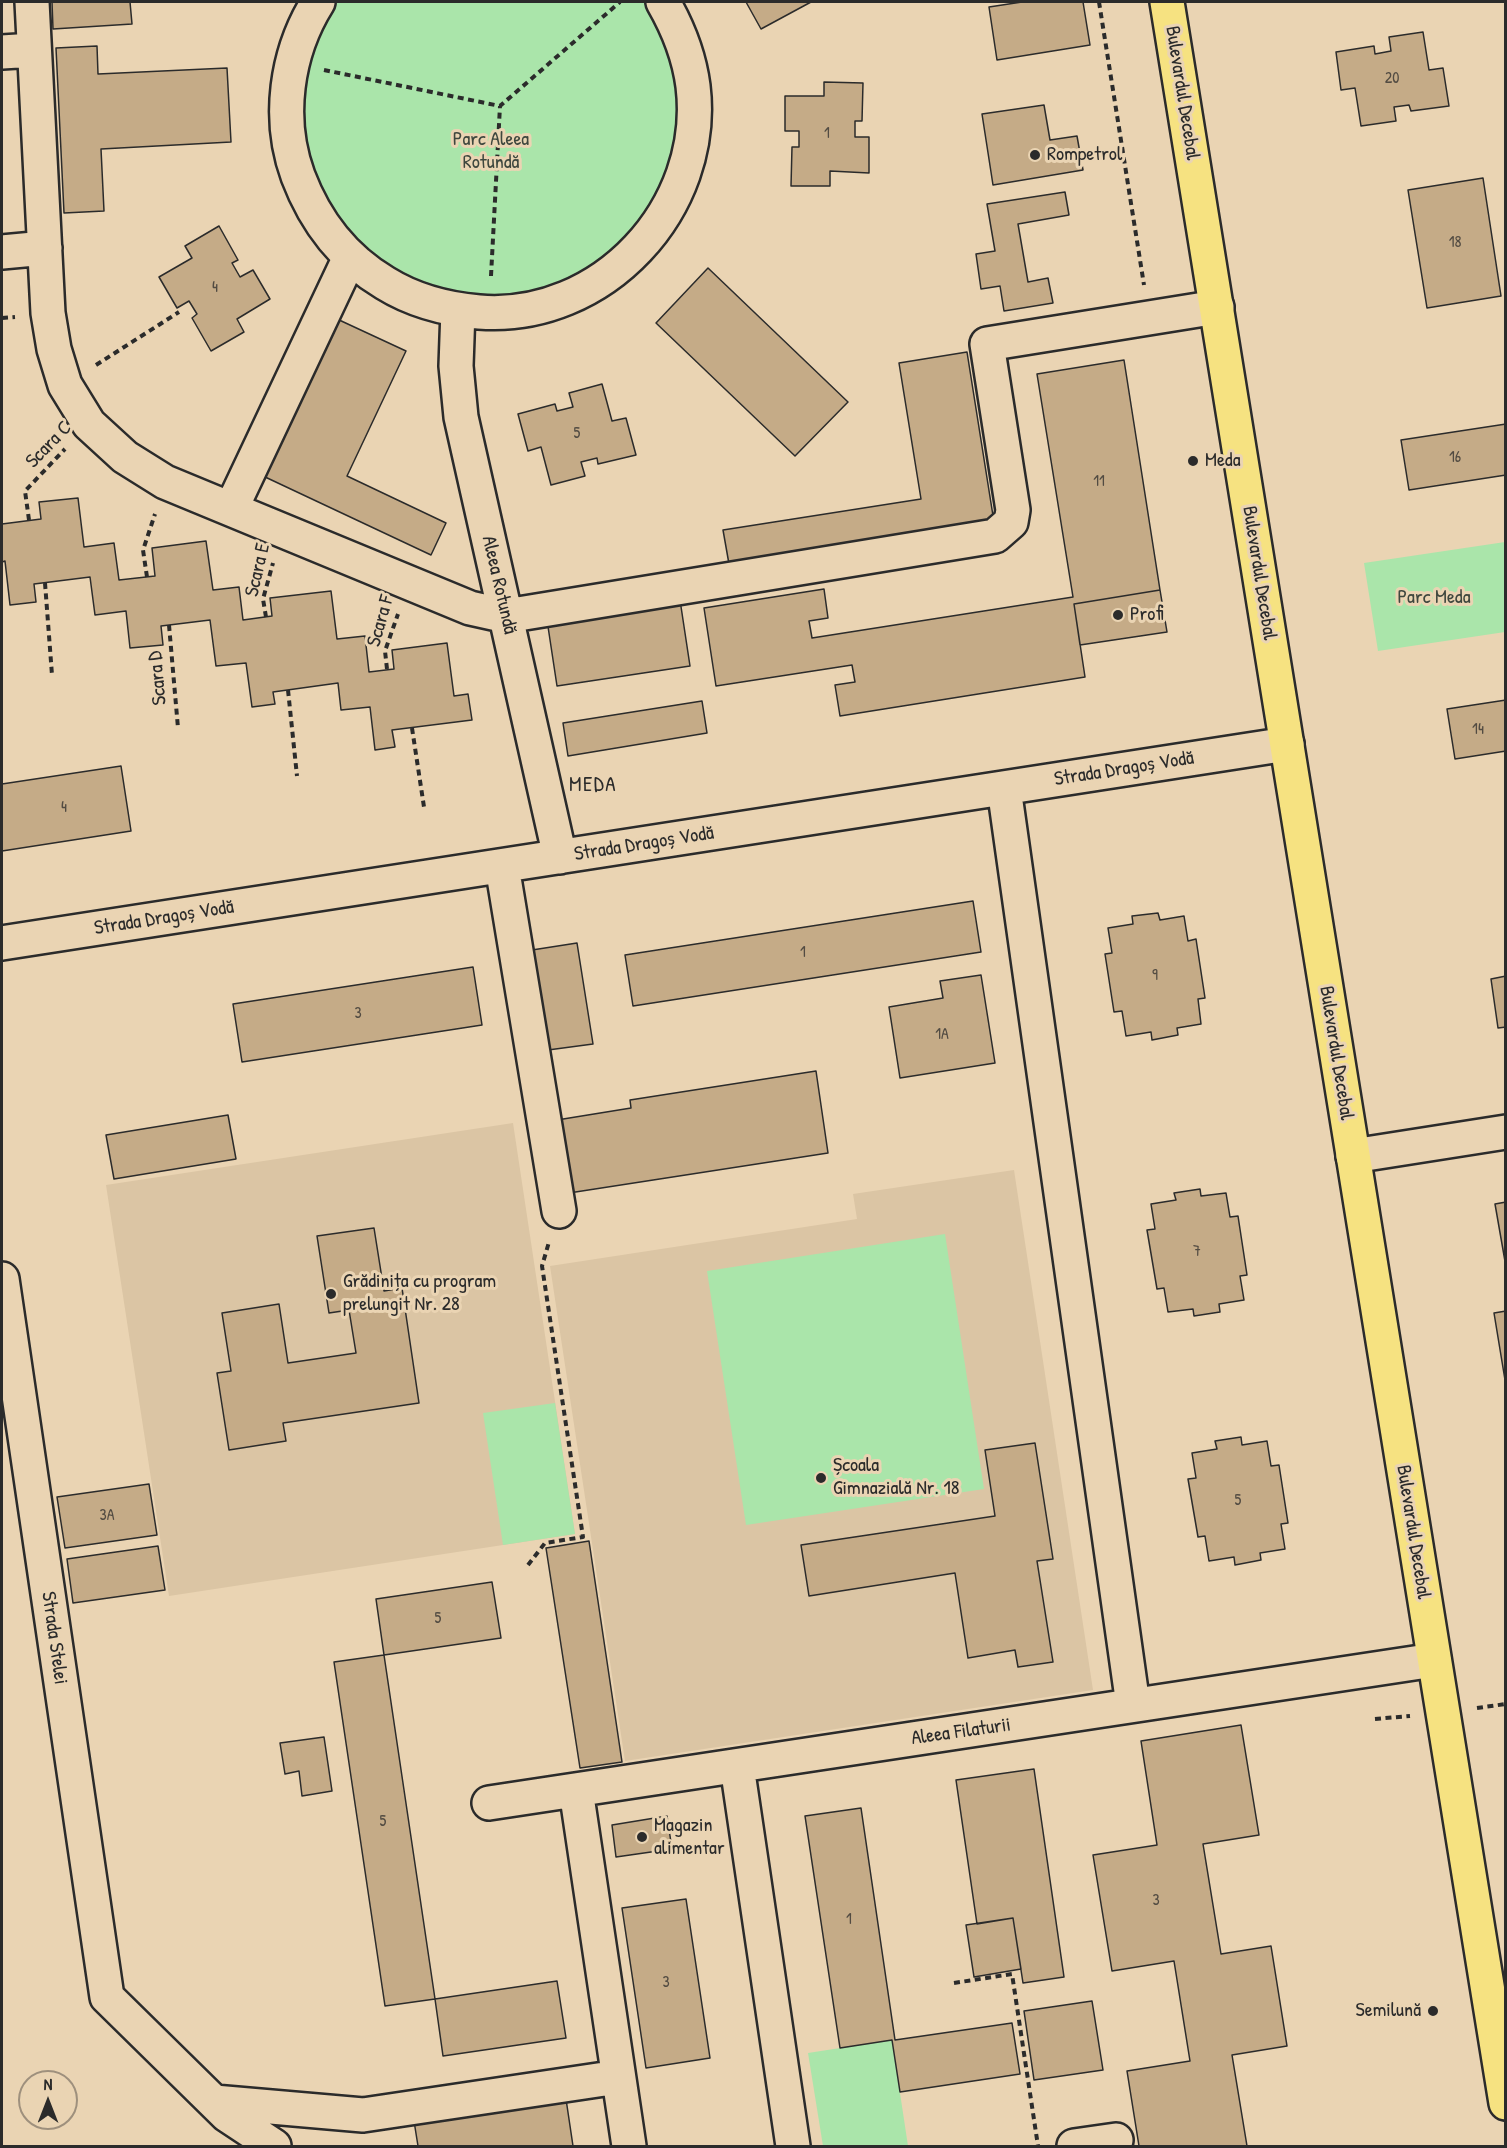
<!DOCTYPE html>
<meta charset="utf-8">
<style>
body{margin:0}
#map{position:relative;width:1507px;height:2148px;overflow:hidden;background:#ead4b3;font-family:"Patrick Hand",sans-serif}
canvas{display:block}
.frame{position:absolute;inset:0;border:3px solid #2b2b2b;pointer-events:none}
.north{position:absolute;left:18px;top:2070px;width:60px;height:60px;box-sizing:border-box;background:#ead4b3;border:2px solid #9e907d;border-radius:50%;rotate:0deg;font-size:16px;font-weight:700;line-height:24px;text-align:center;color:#2b2b2b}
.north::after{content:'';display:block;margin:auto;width:21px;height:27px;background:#2b2b2b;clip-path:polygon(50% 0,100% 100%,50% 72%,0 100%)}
</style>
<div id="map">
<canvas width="1507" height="2148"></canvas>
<div class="frame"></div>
<div class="north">N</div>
</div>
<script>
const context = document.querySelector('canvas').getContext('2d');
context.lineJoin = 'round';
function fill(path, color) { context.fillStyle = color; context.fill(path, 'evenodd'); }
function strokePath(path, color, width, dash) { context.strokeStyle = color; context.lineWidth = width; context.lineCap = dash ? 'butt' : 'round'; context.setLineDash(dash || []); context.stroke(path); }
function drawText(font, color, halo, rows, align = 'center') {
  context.font = font + ' "Patrick Hand",sans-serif'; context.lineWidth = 6; context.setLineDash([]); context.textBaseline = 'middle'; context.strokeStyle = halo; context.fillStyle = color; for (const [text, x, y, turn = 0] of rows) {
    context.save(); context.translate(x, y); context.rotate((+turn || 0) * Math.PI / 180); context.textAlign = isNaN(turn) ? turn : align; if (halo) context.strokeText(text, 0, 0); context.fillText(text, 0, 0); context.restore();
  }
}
fill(new Path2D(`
 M513,1123l62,411 -406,62 -63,-411z
 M1014,1170l79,520 -468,71 -75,-495 307,-47 -4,-25z`), '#dbc5a4');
fill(new Path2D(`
 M331,2h319l26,55 3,94 -42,85 -78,54 -95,11 -88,-35 -60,-74 -19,-93 29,-90z
 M1505,542v90l-127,19 -14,-88z
 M945,1234l39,255 -238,36 -39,-254z
 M555,1403l20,131 -72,11 -20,-132z
 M892,2040l16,106h-85l-15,-93z`), '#aae5aa');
const building = new Path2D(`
 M52,2h78l2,22 -79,5z
 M746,2h65l-50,27z
 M1022,2h61l7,43 -93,15 -8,-53z
 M1423,32l6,38 14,-2 6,38 -38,5 -2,-6 -15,2 2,14 -35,5 -6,-38 -14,2 -5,-38 38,-6 1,8 16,-3 -2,-14z
 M97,46l1,28 129,-6 4,74 -130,7 3,62 -40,2 -8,-165z
 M824,82l39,1 -1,38h-7v16h14v36l-39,-2v15h-39l1,-39h7v-16h-14v-35h39z
 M1044,105l6,35 27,-4 6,34 -90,15 -11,-71z
 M1483,178l18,118 -74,12 -19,-118z
 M1065,192l4,23 -51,9 10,58 20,-4 5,25 -49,8 -4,-25 -19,3 -5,-35 19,-3 -8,-47z
 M219,226l19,34 -6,3 8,14 13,-7 17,29 -33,20 7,13 -33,19 -19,-33 5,-4 -8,-13 -12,7 -18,-31 33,-19 -7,-12z
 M708,268l140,134 -53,54 -139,-133z
 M337,319l69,32 -59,125 99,47 -15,32 -168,-79z
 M967,352l27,170 -265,42 -6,-34 198,-31 -22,-136z
 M1124,360l36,230 -86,14 11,73 -245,39 -5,-31 20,-3 -3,-17 -136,21 -12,-78 120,-19 4,29 -19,3 3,17 261,-41 -36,-223z
 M602,384l10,37 14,-3 10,37 -38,9 -1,-6 -16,4 4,14 -34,9 -10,-38 -13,4 -10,-37 37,-10 2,7 16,-4 -4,-14z
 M1506,424v51l-97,15 -8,-50z
 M78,498l6,49 30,-4 5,37 36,-4 -3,-28 54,-7 7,49 26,-3 4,33 29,-4 -2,-18 61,-7 6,48 28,-3 4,36 25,-3 -2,-19 55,-7 7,53 14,-2 4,26 -80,10 3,17 -20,3 -5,-43 -29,3 -3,-27 -65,9 2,12 -23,3 -6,-44 -30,3 -6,-46 -49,6 2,19 -33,3 -4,-37 -31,4 -5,-38 -56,7 2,18 -26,3 -5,-44 -3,1v-38l39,-5 -2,-17z
 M1160,590l7,42 -87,13 -6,-41z
 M680,600l10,66 -133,20 -10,-66z
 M1506,700v51l-51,8 -8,-50z
 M702,701l5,32 -139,23 -5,-33z
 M121,766l10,65 -129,20v-67z
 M973,901l8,51 -348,54 -8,-51z
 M1158,913l2,7 24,-4 4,25 8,-2 9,59 -7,1 3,25 -24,4 1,7 -26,5 -1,-8 -25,4 -4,-25 -8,1 -9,-58 7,-1 -4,-25 25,-4 -1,-8z
 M577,943l16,101 -45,6 -16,-100z
 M473,967l9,58 -240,37 -9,-58z
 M981,975l14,88 -95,15 -11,-71 54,-9 -3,-17z
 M1506,976v51l-8,1 -7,-49z
 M816,1071l12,82 -259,40 -12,-73 74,-12 -1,-8z
 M228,1115l8,44 -122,20 -8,-44z
 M1200,1189l1,7 25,-3 4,24 8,-1 9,59 -7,1 4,24 -25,4 1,8 -26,4 -1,-7 -25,3 -4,-24 -7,1 -10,-59 8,-1 -4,-25 25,-4 -2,-7z
 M1506,1202v65l-11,-63z
 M374,1228l10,63 18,-3 17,115 -136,20 3,18 -57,9 -12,-77 14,-2 -9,-58 57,-9 9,59 68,-10 -7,-43 -20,3 -12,-77z
 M1506,1311v75l-12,-73z
 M1241,1437l1,8 25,-4 4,25 8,-1 9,58 -7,1 4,25 -25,4 1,7 -26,5 -1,-8 -25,4 -4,-25 -7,1 -10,-58 8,-1 -4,-25 25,-4 -2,-8z
 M1035,1443l18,116 -16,2 16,101 -35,5 -3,-17 -47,8 -13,-85 -146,23 -8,-51 194,-29 -10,-66z
 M149,1484l8,51 -92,13 -8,-51z
 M589,1541l33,221 -42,6 -34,-220z
 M158,1546l7,44 -92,13 -6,-44z
 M492,1582l9,56 -117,17 -8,-56z
 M384,1655l51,344 122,-18 9,57 -123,18 -8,-57 -50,7 -51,-344z
 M1241,1725l18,110 -56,9 18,110 50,-8 16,100 -55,9 15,91h-108l-12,-75 63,-10 -16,-100 -62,10 -19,-116 64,-10 -16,-104z
 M324,1737l8,54 -30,5 -3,-25 -14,3 -5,-31z
 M1034,1769l30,208 -41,6 -10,-65 -36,6 -21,-144z
 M861,1808l34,232 117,-17 8,51 -120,18 -8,-52 -52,8 -35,-232z
 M667,1816l5,33 -56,8 -4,-32z
 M686,1899l24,159 -64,10 -24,-160z
 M1013,1918l8,51 -47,8 -8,-52z
 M1092,2001l11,69 -69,10 -10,-69z
 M566,2099l7,47h-155l-4,-25z`);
fill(building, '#c5ab87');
strokePath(building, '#2b2b2b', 1.5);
const minor = new Path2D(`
 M32,2l16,311 6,36 11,36 24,39 36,33 40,25 305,126 36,8 489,-80 16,-14 2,-12 -26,-166 230,-37
 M318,2c-32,51 -41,117 -20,174 17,45 45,82 87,107 29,18 60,26 94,29 123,10 229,-104 214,-226 -4,-31 -15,-58 -30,-84
 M2,52l32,-2
 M2,252l43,-4
 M458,310l-2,56 5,51 99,440
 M231,509l119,-252
 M1004,788l129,917
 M502,866l57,345
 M2,943l1285,-199
 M1353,1156l153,-24
 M2,1279l105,718 120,118 47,31
 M737,1766l56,380
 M576,1790l53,356
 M489,1803l945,-143
 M214,2102l149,13 255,-38
 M1074,2146l42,-6`);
const major = new Path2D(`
 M1167,2l339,2101`);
strokePath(minor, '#2b2b2b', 38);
strokePath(major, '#2b2b2b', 38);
strokePath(new Path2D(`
 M1099,2l45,283
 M324,70l176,36 120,-104
 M491,276l9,-170
 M2,318l13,-1
 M96,365l83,-53
 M29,520l-4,-29 40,-42
 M147,577l-4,-27 12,-36
 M45,583l7,92
 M266,617l-3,-18 10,-36
 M169,625l9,103
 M387,669l-2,-18 13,-37
 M288,690l9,86
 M412,728l12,79
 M528,1565l17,-22 38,-6 -41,-271 7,-24
 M1477,1708l29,-4
 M1375,1719l35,-3
 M954,1983l58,-9 26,172`), '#2b2b2b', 4, [6, 4.5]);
strokePath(minor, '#ead4b3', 33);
strokePath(major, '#f6e281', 33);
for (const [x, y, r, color] of [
 [1035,155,6,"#2b2b2b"],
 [1193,461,6,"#2b2b2b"],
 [1118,615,6,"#2b2b2b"],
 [331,1294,6,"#2b2b2b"],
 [821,1478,6,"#2b2b2b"],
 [642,1837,6,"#2b2b2b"],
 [1433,2011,6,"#2b2b2b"]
]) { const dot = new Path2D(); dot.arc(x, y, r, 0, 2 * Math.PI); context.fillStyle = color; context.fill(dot); strokePath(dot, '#ead4b3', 2); }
drawText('16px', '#524b42', null, [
 ["20",1392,79],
 ["1",827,134],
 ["18",1455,243],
 ["4",215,288],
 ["5",577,434],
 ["16",1455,458],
 ["11",1099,482],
 ["14",1478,730],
 ["4",64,808],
 ["1",803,953],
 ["9",1155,976],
 ["3",358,1014],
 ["1A",942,1035],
 ["7",1197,1252],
 ["5",1238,1501],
 ["3A",107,1516],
 ["5",438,1619],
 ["5",383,1822],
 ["3",1156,1901],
 ["1",849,1920],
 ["3",666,1983]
]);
drawText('20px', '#2b2b2b', '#ead4b3', [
 ["Bulevardul Decebal",1182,93,81],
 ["Scara C",49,445,-46],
 ["Scara E",258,570,-77],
 ["Bulevardul Decebal",1259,573,81],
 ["Aleea Rotundă",499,585,77],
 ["Scara F",381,621,-74],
 ["Scara D",158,678,-95],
 ["Strada Dragoș Vodă",1124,769,-9],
 ["Strada Dragoș Vodă",644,844,-9],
 ["Strada Dragoș Vodă",164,918,-9],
 ["Bulevardul Decebal",1336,1053,81],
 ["Bulevardul Decebal",1413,1532,81],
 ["Strada Stelei",54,1638,82],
 ["Aleea Filaturii",961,1732,-8]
]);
drawText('20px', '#3e473e', '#ead4b3', [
 ["Parc Aleea",491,140],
 ["Rotundă",491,163],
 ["Parc Meda",1434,598]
]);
drawText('20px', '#2b2b2b', '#ead4b3', [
 ["Rompetrol",1047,155],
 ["Meda",1205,461],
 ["Profi",1130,615],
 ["Grădinița cu program",343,1282],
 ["prelungit Nr. 28",343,1305],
 ["Școala",833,1466],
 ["Gimnazială Nr. 18",833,1489],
 ["Magazin",654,1826],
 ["alimentar",654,1849],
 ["Semilună",1421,2011,"right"]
], 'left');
context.letterSpacing = '1.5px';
drawText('21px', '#2b2b2b', '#ead4b3', [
 ["MEDA",593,785]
]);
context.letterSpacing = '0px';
</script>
